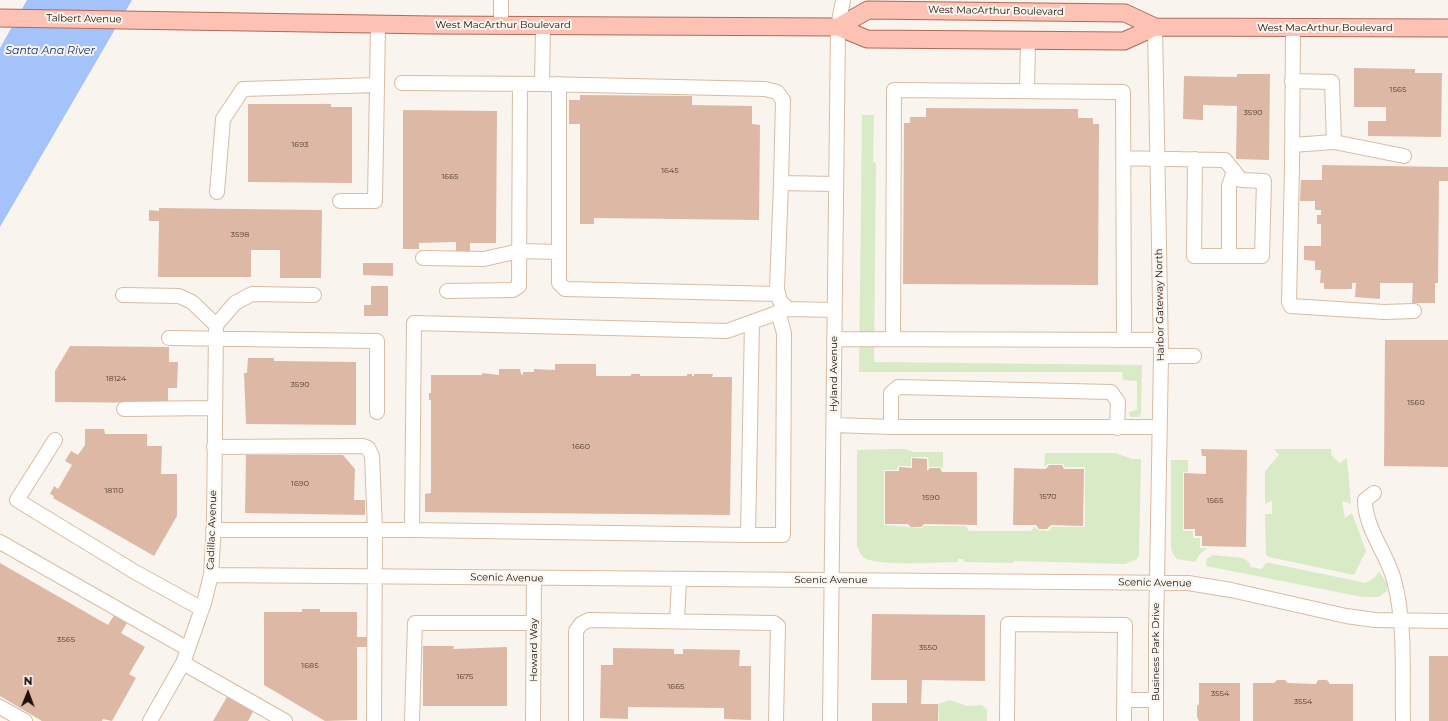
<!DOCTYPE html>
<style>
body{margin:0}
#map{position:relative;width:1448px;height:721px;overflow:hidden;background:#faf4ee;font-family:Montserrat,sans-serif}
canvas{display:block}
.north{position:absolute;left:8px;top:673px;width:40px;height:40px;-webkit-text-stroke:3px #faf4ee;paint-order:stroke;rotate:1deg;font-size:11px;font-weight:700;line-height:16px;text-align:center;color:#1c1208}
.north::after{content:'';display:block;margin:auto;width:14px;height:18px;background:#1c1208;clip-path:polygon(50% 0,100% 100%,50% 72%,0 100%)}
</style>
<div id="map">
<canvas width="1448" height="721"></canvas>
<div class="north">N</div>
</div>
<script>
const context = document.querySelector('canvas').getContext('2d');
context.lineJoin = 'round';
function fill(path, color) { context.fillStyle = color; context.fill(path, 'evenodd'); }
function strokePath(path, color, width, dash) { context.strokeStyle = color; context.lineWidth = width; context.lineCap = dash ? 'butt' : 'round'; context.setLineDash(dash || []); context.stroke(path); }
function drawText(font, color, halo, rows, align = 'center') {
  context.font = font + ' Montserrat,sans-serif'; context.lineWidth = 4; context.setLineDash([]); context.textBaseline = 'middle'; context.strokeStyle = halo; context.fillStyle = color; for (const [text, x, y, turn = 0] of rows) {
    context.save(); context.translate(x, y); context.rotate((+turn || 0) * Math.PI / 180); context.textAlign = isNaN(turn) ? turn : align; if (halo) context.strokeText(text, 0, 0); context.fillText(text, 0, 0); context.restore();
  }
}
fill(new Path2D(`
 M862,115h12l-1,47 3,1 -2,199 268,3 -1,49 -2,3h-9l-1,-5 8,-2v-29l-14,-1 -1,-8h-263z
 M890,449h15l8,3h30v17l-3,-2h-11l-1,-10h-17v9h-13l-1,4h-13v55l38,3 2,-2h42l3,5h62l3,-4 4,3 10,1 4,-4h33v-60h-20l-2,-3h-15l-4,3 1,-14h70l17,6h9l-2,96 -2,4 -12,5 -110,-3 -3,2 -48,-1 -1,-3h-5v3c-19,0 -79,5 -93,-4 -4,-2 -6,-7 -8,-12v-96z
 M1274,449h57l1,7 8,7 7,-5 4,46 -9,-3 3,17 7,-5 14,38 -12,24 -85,-18 -3,-2 -1,-41h7v-13l-7,3v-33l14,-16z
 M1171,460h17v12h-5v59h10v7h7v10h8l-8,6 -5,8 -18,-3 -4,-5 -2,-7z
 M1213,555l30,3 6,4 1,5 12,2 4,-6h4l96,20 9,-6 4,-6 8,13v7l-8,6h-17l-156,-31 1,-7z
 M950,700l17,6 15,-1 5,5v11h-48l-1,-17z`), '#d9ebc6');
fill(new Path2D(`
 M27,0h105l-132,227v-179z`), '#a3c3fa');
fill(new Path2D(`
 M1354,68l61,1v4h27l-1,64 -73,-1v-15h18v-14h-32z
 M1237,74h33l-1,86 -33,-1 1,-53 -34,-1v15l-20,-1 1,-43 53,1z
 M580,95l112,1v9l60,1v18l8,1 -1,95 -165,-2v6h-14v-100h-11v-24h11z
 M248,104h83v3h21v76l-104,-1z
 M926,108l152,1v9h15v6h6l-1,161 -195,-1 1,-161h6v-6h16z
 M403,110l94,1 -1,132h-26v11h-14v-12l-37,1v6h-16z
 M1322,165l126,2v14h-9l-1,102h-3v20h-23l1,-20h-33v16l-25,-2 1,-14h-4v6h-28v-6h-4l1,-13h-6v-9l-11,-1v-14h17v-22h-4v-9h4v-5h-6v-9h-15l1,-21h21z
 M159,208l163,2 -1,68h-41v-28h-29v27h-93l1,-56h-10v-11l10,1z
 M363,263h30v13l-30,-1z
 M371,286h17v30h-24v-11h7z
 M1385,340h63v127l-64,-1z
 M70,346l99,1v15h9l-1,26h-9v15l-113,-1v-31z
 M248,358h26v3l82,1v63l-110,-1 -2,-51h3z
 M555,364h41v12h35v-2h9v2h47v-2h5v2h2v-2h19l-1,3h20l-2,138 -305,-3v-18l6,-1v-93h-2v-7h2v-18h51v-2l17,2v-6h21l1,5 2,1v-3h11v-3l21,1z
 M85,429h19l1,5h42v12h15l-1,28h16v42l-23,40 -101,-58 1,-2 -4,-2 4,-8 4,3 14,-24 -7,-4 6,-10 7,4 7,-10z
 M1201,449l46,1 -1,97 -44,-1v-10h-7v-7h-11v-56l22,1v-18h-4z
 M246,455h97l12,14 -1,31h11v15l-120,-2z
 M912,458l15,1v12l3,-3h10l2,4h35v53l-53,-1 -3,3h-10l-3,-3h-23v-53h14v-4l13,1z
 M1049,465h13l2,4h20l-1,57 -32,-1 -4,4h-8l-3,-4h-23l1,-57 32,1z
 M0,563l108,62 7,-11 13,7 -7,12 24,14 -16,27 7,4 -24,43 -9,-2 -1,2h-60l-42,-25z
 M302,609h18v3h37v25h12v10h-12v73l-32,1 -61,-36v-73h38z
 M872,614l113,1v66l-63,-1 -1,24h17v17h-66v-18h35v-23h-36z
 M423,646h31l-1,3 54,-2v59h-84z
 M613,648l61,1v5h9v-5l57,1 -1,16h12v54l-27,-1v-11l-96,-1v12l-28,-1 1,-53h12z
 M1429,656h19v65h-19z
 M1277,680h8l3,3 28,1 2,-4h9l3,4h23v37h-100v-38h21z
 M1199,683h41v38h-41l-2,-4v-11l2,-2z
 M228,695l26,15 -6,11h-35z`), '#ddb8a5');
const minor = new Path2D(`
 M501,25v-25
 M543,26l-1,58 223,5 12,3 6,8 -2,83 55,1
 M1155,27l6,329 -5,277v88
 M1293,28l-1,140 -3,134 2,4 93,6 30,-1
 M1292,81l40,1 2,60 70,14
 M402,83l140,1
 M559,84v199l6,6 213,5
 M1027,91l1,-50
 M1292,145l42,-3
 M1123,158c34,1 68,1 102,2l16,20 23,1 -2,75h-68l1,-97
 M781,183l-4,106 3,12 8,8 46,1
 M217,192l6,-73 20,-30 134,-4 1,-61
 M340,201h35l2,-116
 M1229,256v-70l5,-15
 M423,258l61,1 35,-8 40,1
 M447,291l66,-1 6,-4 1,-202
 M123,295l56,1 13,6 24,23
 M752,322l-4,213h35l1,-202 -6,-21
 M216,325l19,-22 17,-9 62,1
 M169,338l208,3v71
 M834,339l327,1
 M893,339l1,-249 229,2 1,248
 M1161,356h33
 M124,409l91,-1
 M834,425l57,2
 M1117,428l1,-26 -7,-10 -213,-5 -7,6v34h269
 M55,440l-38,60 118,72 67,37
 M214,447l149,-1 5,2 4,8 3,74h37l2,-207 313,8 61,-22
 M1374,493l-9,7c0,29 22,53 29,80 12,46 8,94 9,141
 M213,530h162l-1,191
 M412,530l336,5
 M0,542l188,107
 M211,575l977,8 43,7 115,26 29,4 73,1
 M677,621l2,-41
 M183,663l102,58
 M1124,700h32
 M0,707l25,14
 M150,721l33,-58 21,-60 7,-28 3,-51 2,-199
 M412,721l3,-98h119
 M533,721l1,-143
 M576,721v-90l5,-7 8,-4 185,3 4,3 -2,95
 M830,721l8,-694 5,-27
 M1007,721l1,-97 117,1 -1,96`);
const major = new Path2D(`
 M0,18l432,7 406,2 29,12 257,2 31,-14 293,1
 M838,27l30,-17 257,3 30,14`);
strokePath(minor, '#d9bca1', 16);
strokePath(major, '#ae6a57', 19);
strokePath(minor, '#fff', 14);
strokePath(major, '#fdc2b4', 17);
drawText('8px', '#4c3c2f', null, [
 ["1565",1398,90],
 ["3590",1253,113],
 ["1693",300,145],
 ["1645",670,171],
 ["1665",450,177],
 ["3598",240,235],
 ["18124",116,379],
 ["3590",300,385],
 ["1560",1416,403],
 ["1660",581,447],
 ["1690",300,484],
 ["18110",114,491],
 ["1570",1048,497],
 ["1590",931,498],
 ["1565",1215,501],
 ["3565",66,640],
 ["3550",928,648],
 ["1685",310,666],
 ["1675",465,677],
 ["1665",676,687],
 ["3554",1220,694],
 ["3554",1303,702]
]);
drawText('10px', '#1c1208', '#faf4ee', [
 ["West MacArthur Boulevard",996,11,1],
 ["Talbert Avenue",84,19,1],
 ["West MacArthur Boulevard",503,25],
 ["West MacArthur Boulevard",1325,28],
 ["Harbor Gateway North",1160,305,-91],
 ["Hyland Avenue",834,374,-90],
 ["Cadillac Avenue",212,530,-88],
 ["Scenic Avenue",507,578,1],
 ["Scenic Avenue",831,580],
 ["Scenic Avenue",1155,583,1],
 ["Howard Way",534,650,-90],
 ["Business Park Drive",1156,652,-90]
]);
drawText('italic 11px', '#133675', '#faf4ee', [
 ["Santa Ana River",50,51]
]);
</script>
